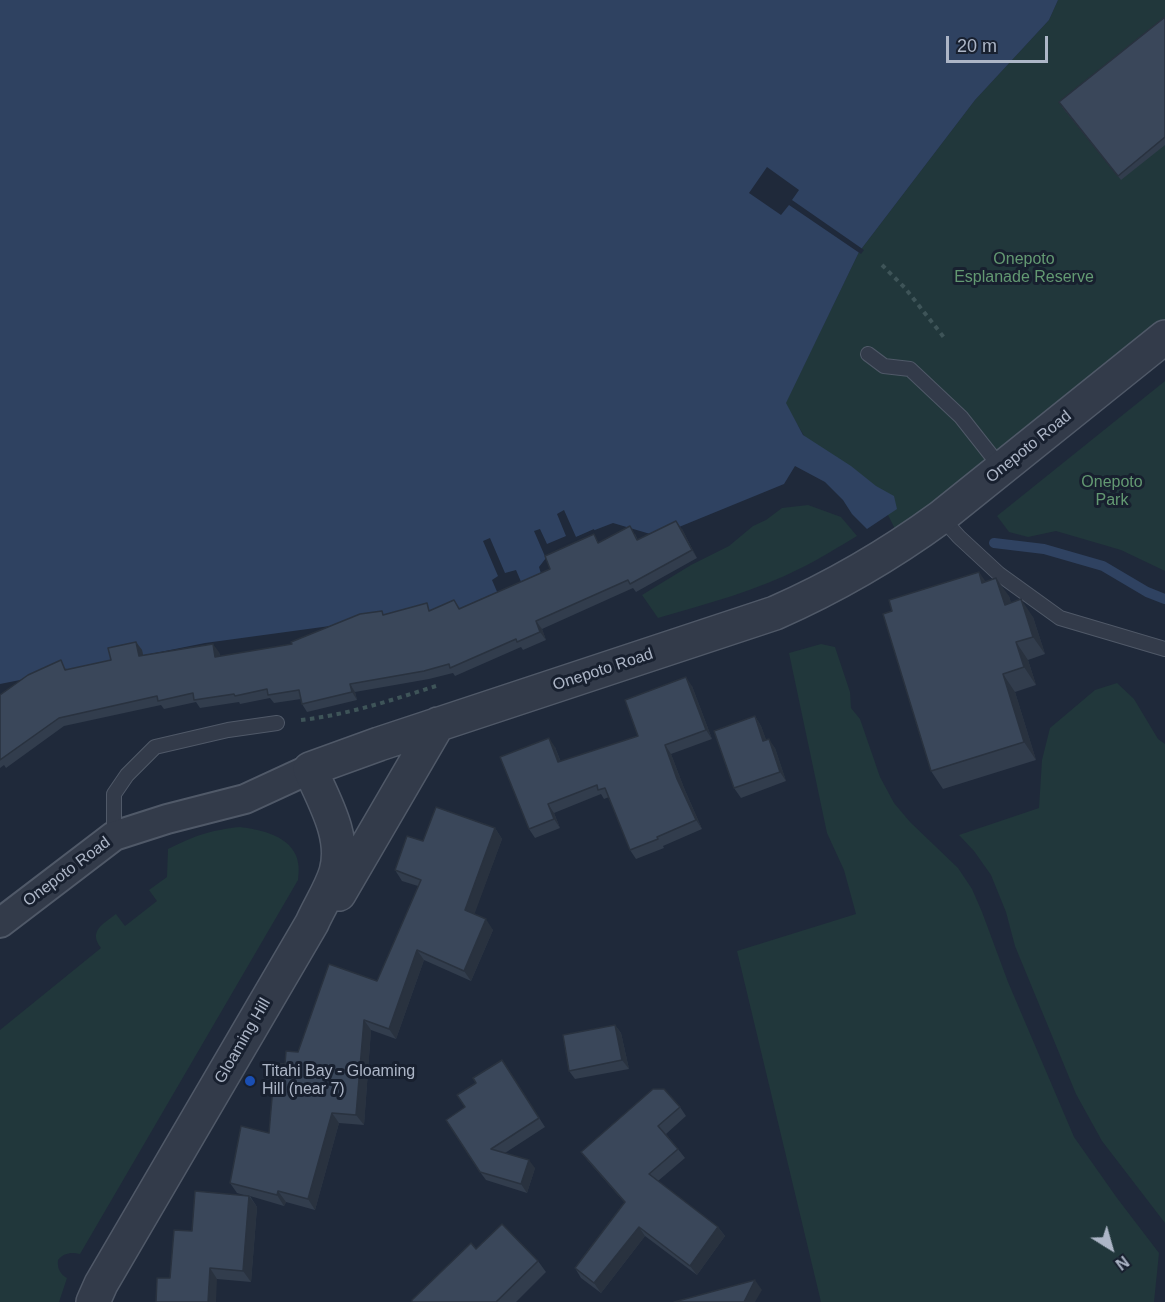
<!DOCTYPE html>
<style>
body{margin:0}
#map{position:relative;width:1165px;height:1302px;overflow:hidden;background:#1f293a;font-family:Arial,sans-serif}
canvas{display:block}
.north{position:absolute;left:1081px;top:1218px;width:60px;height:60px;-webkit-text-stroke:4px #18202f;paint-order:stroke;rotate:143deg;font-size:16px;font-weight:700;line-height:24px;text-align:center;color:#adb6c7}
.north::after{content:'';display:block;margin:auto;width:21px;height:27px;background:#adb6c7;clip-path:polygon(50% 0,100% 100%,50% 72%,0 100%)}
.scale{position:absolute;left:946px;top:36px;width:102px;height:27px;box-sizing:border-box;border:3px solid #adb6c7;border-top:0;padding-left:8px;font-size:18px;line-height:21px;white-space:nowrap;color:#adb6c7;-webkit-text-stroke:4px #18202f;paint-order:stroke}
</style>
<div id="map">
<canvas width="1165" height="1302"></canvas>
<div class="north">N</div>
<div class="scale">20 m</div>
</div>
<script>
const ctx = document.querySelector('canvas').getContext('2d');
ctx.lineJoin = 'round';
function fill(path, color) { ctx.fillStyle = color; ctx.fill(path, 'evenodd'); }
function stroke(path, color, width, dash) { ctx.strokeStyle = color; ctx.lineWidth = width; ctx.lineCap = dash ? 'butt' : 'round'; ctx.setLineDash(dash || []); ctx.stroke(path); }
function drawText(font, color, halo, rows, align = 'center') {
  ctx.font = font + ' Arial,sans-serif'; ctx.lineWidth = 6; ctx.setLineDash([]); ctx.textBaseline = 'middle'; ctx.strokeStyle = halo; ctx.fillStyle = color; for (const [text, x, y, turn = 0] of rows) {
    ctx.save(); ctx.translate(x, y); ctx.rotate((+turn || 0) * Math.PI / 180); ctx.textAlign = isNaN(turn) ? turn : align; if (halo) ctx.strokeText(text, 0, 0); ctx.fillText(text, 0, 0); ctx.restore();
  }
}
fill(new Path2D(`
 M1058 0H1165V337L903 545 888 515 809 444 785 404 859 252 975 100 1049 20Z
 M1165 381V571L1121 550 1056 531 1028 537 1009 532 997 516Z
 M808 505 841 517 857 536C838 547 820 559 801 568 756 591 706 604 658 618L642 595 691 565 729 546 753 526 766 520 782 508Z
 M821 644 835 647 850 692 851 708 860 719 880 777 894 803 910 822 958 868 972 889 982 912 1008 982 1074 1137 1117 1198 1159 1253 1154 1302H821L737 951 856 914 844 870 827 833 789 653Z
 M1117 683 1134 699 1158 739 1165 744V1223L1102 1141 1076 1094 1015 946 1006 912 991 875 974 851 959 835 1039 808 1042 760 1050 728 1095 690Z
 M240 827C271 831 305 841 298 880L80 1254C71 1252 64 1253 58 1260 57 1268 60 1274 67 1278L59 1302H0V1030L101 948C88 931 103 924 116 914L125 926 157 901 149 890 167 877 168 849C194 836 211 830 240 827Z`), '#21373b');
fill(new Path2D(`
 M0 0H1058L1049 20 975 100 859 252 786 403 803 435 851 466 876 486 894 496 897 509 867 529 852 514 843 500 825 482 795 466 784 484 657 536 613 523 556 545 539 567 547 593 442 617 352 623 205 643 0 684Z`), '#2f4261');
fill(new Path2D(`
 M767 167 799 190 792 200 864 250 861 254 789 205 781 215 749 193Z
 M564 510 576 537 594 529 595 533 558 547 547 561 534 531 540 529 547 544 566 536 557 514Z
 M490 538 505 573 516 570 525 591 501 601 492 580 498 576 483 541Z`), '#1f293a');
stroke(new Path2D(`
 M994 543 1044 549 1103 566 1147 592 1165 599`), '#2f4261', 10);
const service = new Path2D(`
 M868 354 884 366 910 369 961 417 1002 469
 M941 517 959 537 999 574 1060 618 1165 649
 M114 836V794L127 775 155 747 228 730 277 723`);
const minor = new Path2D(`
 M0 923 114 836 167 819 245 799 310 769`);
const tertiary = new Path2D(`
 M339 894 438 724
 M93 1302 101 1284 312 923C319 907 331 889 336 872 346 837 324 801 310 769L379 744 775 613C834 587 889 555 941 517L1165 337`);
stroke(service, '#505968', 16);
stroke(minor, '#505968', 32);
stroke(tertiary, '#505968', 36);
stroke(new Path2D(`
 M882 265 905 288 946 340
 M301 720C347 715 392 700 436 686`), '#3e5458', 4, [4.5, 4.5]);
stroke(service, '#333b4a', 14);
stroke(minor, '#333b4a', 28);
stroke(tertiary, '#333b4a', 33);
fill(new Path2D(`
 M1165 17V145L1121 180 1062 107Z
 M682 529 697 558 636 592 633 588 542 629 546 640 523 650 521 647 455 676 453 673 429 679 355 692 357 700 307 712 302 704 301 699 274 703 270 698 240 704 239 702 200 708 196 702 164 709 161 705 64 726 6 768 4 765 0 768V695L66 668 67 670 111 660 136 642 142 650 143 656 219 652 220 656 292 644 385 614 432 610 454 600 460 608 550 569 600 542 635 534 638 540Z
 M986 582 1009 596 1011 603 1033 617 1045 654 1028 660 1036 685 1015 692 1036 760 943 789 931 771Z
 M692 686 712 739 671 754 684 788 702 829 663 846 664 848 636 859 630 850 609 797 604 799 601 794 554 813 560 828 535 838 529 829 555 747 561 762 638 736Z
 M755 716 761 726 766 740 775 748 786 781 741 798 734 788Z
 M495 828 502 839 474 914 493 930 471 981 424 960 396 1039 371 1030 364 1125 339 1123 315 1210 286 1202 284 1206 250 1196 257 1207 251 1282 217 1279 170 1278 192 1231 247 1196 237 1193 230 1183 269 1133 285 1064 377 981 418 886 402 881 395 870 423 841Z
 M615 1025 621 1033 629 1069 575 1079 569 1071Z
 M502 1060 545 1127 505 1153 535 1168 527 1193 486 1180 480 1172 465 1107 476 1083Z
 M680 1107 686 1116 666 1134 678 1149 685 1158 658 1181 718 1227 725 1236 697 1275 645 1236 601 1293 581 1278 575 1268 625 1203 588 1161 581 1152Z
 M476 1249 538 1261 546 1272 516 1302H412Z`), '#323d4d');
fill(new Path2D(`
 M676 521 682 529 697 558 692 550Z
 M979 572 991 589 982 583Z
 M996 578 1009 596 1017 622 1005 605Z
 M1021 599 1033 617 1045 654 1033 637Z
 M536 621 542 629 546 640 540 632Z
 M136 642 142 650 145 664 139 656Z
 M1016 642 1028 660 1036 685 1024 667Z
 M213 644 219 652 221 665 215 657Z
 M1003 674 1015 692 1036 760 1024 742Z
 M686 677 692 686 712 739 706 730Z
 M350 684 355 692 357 700 352 692Z
 M755 716 761 726 770 750 763 741Z
 M549 738 555 747 564 771 558 762Z
 M769 739 775 748 786 781 780 772Z
 M665 745 671 754 684 788 702 829 696 820 677 779Z
 M548 804 554 813 560 828 554 819Z
 M495 828 502 839 472 921 465 910Z
 M486 919 493 930 471 981 464 971Z
 M417 950 424 960 396 1039 389 1029Z
 M364 1020 371 1030 364 1125 356 1115Z
 M615 1025 621 1033 629 1069 622 1060Z
 M332 1113 339 1123 315 1210 308 1199Z
 M529 1160 535 1168 527 1193 521 1184Z
 M278 1191 286 1202 284 1206 277 1195Z
 M249 1196 257 1207 251 1282 243 1271Z
 M639 1227 645 1236 601 1293 594 1283Z
 M718 1227 725 1236 697 1275 690 1266Z
 M210 1268 217 1279 216 1302H208Z
 M755 1280 762 1290 755 1302H744Z`), '#29323f');
const building = new Path2D(`
 M1165 17V137L1118 176 1059 102Z
 M676 521 692 550 630 584 628 580 536 621 540 632 517 642 516 639 450 668 449 664 424 671 350 684 352 692 302 704 299 690 268 695 267 689 235 696 234 694 194 700 193 693 158 701 157 696 59 718 0 760V695L28 675 61 660 65 670 111 660 108 648 136 642 139 656 213 644 215 657 292 644 291 642 360 614 382 611 383 615 427 603 429 611 454 600 459 609 550 569 545 556 594 534 598 543 630 526 637 540Z
 M979 572 982 583 996 578 1005 605 1021 599 1033 637 1016 642 1024 667 1003 674 1024 742 931 771 883 614 892 611 889 600Z
 M686 677 706 730 665 745 677 779 696 820 657 837 658 839 630 850 605 788 598 790 597 785 548 804 554 819 529 829 500 757 549 738 558 762 638 736 625 700Z
 M755 716 763 741 769 739 780 772 734 788 714 731Z
 M436 807 495 828 465 910 486 919 464 971 417 950 389 1029 364 1020 356 1115 332 1113 308 1199 278 1191 277 1195 230 1183 241 1126 269 1133 275 1063 285 1064 286 1051 298 1052 329 964 377 981 421 880 395 870 407 836 423 841Z
 M615 1025 622 1060 569 1071 563 1035Z
 M502 1060 539 1118 491 1149 529 1160 521 1184 480 1172 446 1120 465 1107 457 1095 476 1083 473 1078Z
 M653 1089H664L680 1107 658 1126 678 1149 649 1174 718 1227 690 1266 639 1227 594 1283 575 1268 625 1202 581 1152Z
 M195 1191 249 1196 243 1271 210 1268 208 1302H156L157 1278H170L174 1230 192 1231Z
 M502 1224 538 1261 496 1302H412V1300L471 1243 476 1249Z
 M755 1280 744 1302H674Z`);
fill(building, '#3a475a');
stroke(building, '#29323f', 1.5);
for (const [x, y, r, color] of [
 [250,1081,6,"#1a4fb4"]
]) { const dot = new Path2D(); dot.arc(x, y, r, 0, 2 * Math.PI); ctx.fillStyle = color; ctx.fill(dot); stroke(dot, '#18202f', 2); }
drawText('16px', '#639972', '#18202f', [
 ["Onepoto",1024,260],
 ["Esplanade Reserve",1024,278],
 ["Onepoto",1112,483],
 ["Park",1112,501]
]);
drawText('16px', '#adb6c7', '#18202f', [
 ["Onepoto Road",1029,447,-39],
 ["Onepoto Road",603,670,-18],
 ["Onepoto Road",67,872,-37],
 ["Gloaming Hill",243,1041,-60]
]);
drawText('16px', '#adb6c7', '#18202f', [
 ["Titahi Bay - Gloaming",262,1072],
 ["Hill (near 7)",262,1090]
], 'left');
</script>
